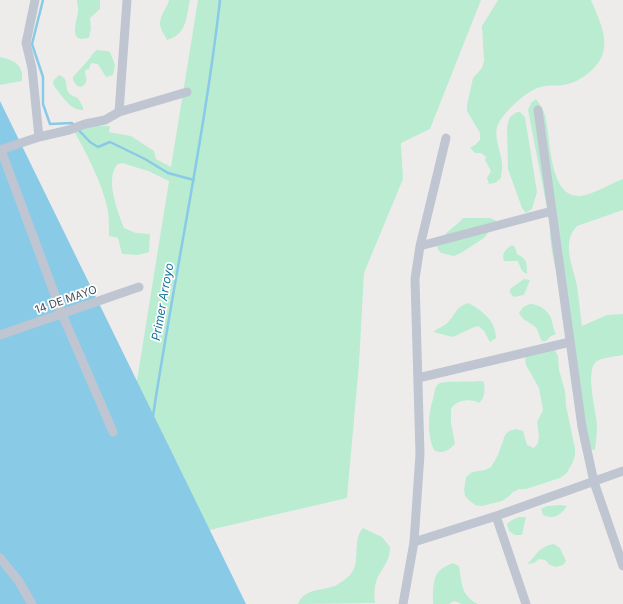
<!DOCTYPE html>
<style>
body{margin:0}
canvas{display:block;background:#eeeceb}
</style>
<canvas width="623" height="604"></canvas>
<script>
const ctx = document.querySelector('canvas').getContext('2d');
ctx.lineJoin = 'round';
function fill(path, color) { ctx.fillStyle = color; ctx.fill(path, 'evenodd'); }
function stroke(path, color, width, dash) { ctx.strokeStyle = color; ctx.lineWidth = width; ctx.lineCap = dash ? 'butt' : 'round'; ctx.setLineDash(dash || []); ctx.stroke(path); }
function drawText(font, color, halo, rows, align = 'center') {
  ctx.font = font + ' Inter,sans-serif'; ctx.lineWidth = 3.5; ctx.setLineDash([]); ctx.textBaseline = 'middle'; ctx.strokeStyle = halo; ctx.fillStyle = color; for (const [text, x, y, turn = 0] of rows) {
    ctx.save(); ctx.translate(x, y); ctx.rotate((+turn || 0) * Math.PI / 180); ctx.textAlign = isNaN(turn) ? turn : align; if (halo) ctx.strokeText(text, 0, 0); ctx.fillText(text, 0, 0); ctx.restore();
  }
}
fill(new Path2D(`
 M77 0H100V9L90 18 91 28 89 38C86 38 84 39 82 39 70 39 77 19 78 13 79 9 77 4 77 0Z
 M169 0H190C186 16 188 34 167 40 165 36 162 32 161 28 157 18 167 9 169 0Z
 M198 0H481L430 129 401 143 403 179 364 273 359 364 347 498 145 545 133 405 169 181 148 171 122 163 118 164C104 178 118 212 124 228L136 233 150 234 149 252 138 255 122 254 118 238 109 236C109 228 109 219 108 211 103 185 87 154 74 131L92 126H110L109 132 131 136 154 151 156 159 171 167Z
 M498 0H591C601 24 615 49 592 70 585 76 577 82 568 84 560 87 550 84 541 87 527 90 502 113 497 127 494 138 501 152 502 163 503 168 501 173 501 178L495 183 489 184 487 178 491 171 485 160 486 157 481 153H475L470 148 475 145 480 140V133L467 111V105L473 78 482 68 484 61 482 26Z
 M97 50 107 51 110 52 115 65 113 75 106 77 98 64 91 63 89 69 85 70C85 78 90 82 81 87L77 86 73 80V77L90 58 94 52Z
 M0 57C14 60 24 65 22 81L0 85Z
 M59 75C74 81 58 92 78 98L83 107V110C70 111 62 95 54 86L53 83 54 80Z
 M536 99C540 104 543 109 545 115 551 135 548 198 580 196 595 194 609 184 623 179V210L577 226C561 243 573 265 577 286 579 299 580 313 582 326L607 315 623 314V355C617 356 600 358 596 362 585 370 596 412 597 425 597 433 596 442 595 450L588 449C580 400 572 350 563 302 558 275 549 251 550 224L528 110 531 103Z
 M517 112H520L525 117 537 192 532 209 526 213 522 208 508 169 507 127 509 119 511 116Z
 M463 218H490L497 221 484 238 461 253 454 256 441 253 437 248C441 233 454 229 463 218Z
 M512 245 515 247 517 254C527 259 527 262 527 274 521 272 520 266 518 261H504C501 253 506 249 512 245Z
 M524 279 530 280 524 295 514 297 510 293V289Z
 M468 303C482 310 496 321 496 338L490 342 484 331 478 326 472 328 453 337 433 332C438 328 445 326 449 321 457 312 456 307 468 303Z
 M530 304C538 304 548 310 551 318 553 324 553 329 556 334L551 336 546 341H542C538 336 539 329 534 326 528 321 523 321 519 313L523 307Z
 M555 350 558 356 559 370 565 391 566 406 575 448V455L573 462 566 474 560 478 526 489H519L513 492 508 497 502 501 482 506 475 505 470 501 465 496 464 490 466 477 472 472 485 470 491 467 498 455 505 435 509 431 516 429 523 431 527 445 534 448 538 443 539 436 537 422 543 410 539 388 526 365 525 359 529 353Z
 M480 381 484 382C485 390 485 398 479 403 471 398 455 400 451 409V423L455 444C449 450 442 455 434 450 427 436 428 413 433 399 435 393 434 386 440 383 445 381 472 382 480 381Z
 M561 505 567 506C561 515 554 520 543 515L541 509 547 506Z
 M519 517H526L522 535H515L509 531 507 524 512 520Z
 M363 528 382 537 390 547C390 560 385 564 379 575 374 583 374 594 375 603L298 604C305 588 320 591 335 586 340 583 346 579 350 575 362 562 351 541 363 528Z
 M554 544 560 548 566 561 563 565 556 567 550 565 545 560 539 559 534 563 527 564C538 555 537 547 554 544Z
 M453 563 459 566C462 583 461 596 478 604H462L454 601 449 604H433C434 599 432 596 433 592 434 575 437 569 453 563Z`), '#baecd2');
fill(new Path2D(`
 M0 101 246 604H0Z`), '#89cae7');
stroke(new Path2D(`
 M43 0 32 44 43 77V104L50 124 72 123 90 142 98 147 110 142 145 159 168 173 194 180
 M153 416C174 277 204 140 220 0`), '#89cae7', 2.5);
stroke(new Path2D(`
 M35 0 26 43 32 68 39 137
 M538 110 582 427 594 482 623 566
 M119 112 127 0
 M0 150 39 137 69 130 85 124 105 120 119 112 187 92
 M1 150 62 314 113 432
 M420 246 552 211
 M0 335 139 287
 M418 378 570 342
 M496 516 526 604
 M414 542 496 516 623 471
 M0 558 18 580 32 604
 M403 604 414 542 420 454 415 279 420 246 446 138`), '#bfc6d1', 9);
drawText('11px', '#454d58', '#fff', [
 ["14 DE MAYO",66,300,-19]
]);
drawText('italic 12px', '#12739e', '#fff', [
 ["Primer Arroyo",163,302,-80]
]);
</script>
